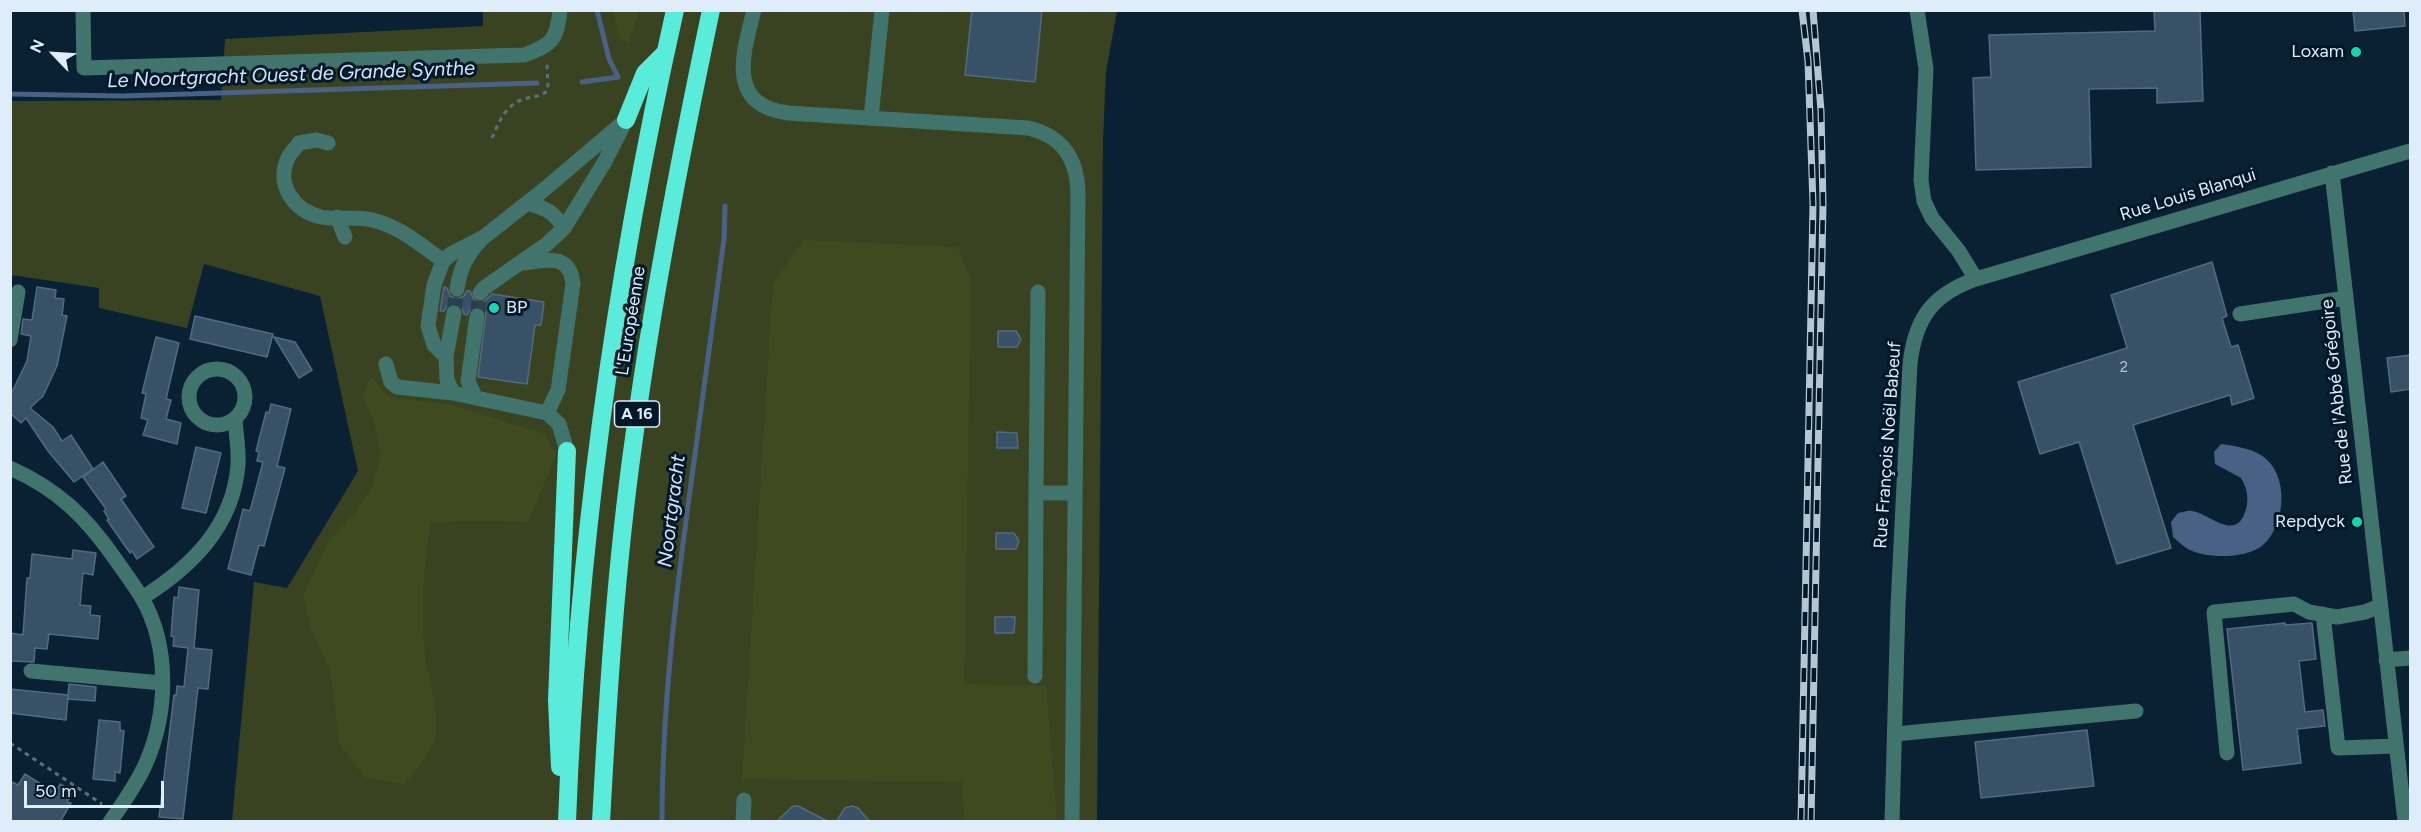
<!DOCTYPE html>
<meta charset="utf-8">
<style>
body{margin:0}
#map{position:relative;width:2421px;height:832px;overflow:hidden;background:#092133;font-family:Figtree,sans-serif}
canvas{display:block}
.frame{position:absolute;inset:0;border:12px solid #deedf9;pointer-events:none}
.north{position:absolute;left:24px;top:24px;width:60px;height:60px;-webkit-text-stroke:4px #011829;paint-order:stroke;rotate:295deg;font-size:16px;font-weight:700;line-height:24px;text-align:center;color:#deedf9}
.north::after{content:'';display:block;margin:auto;width:21px;height:27px;background:#deedf9;clip-path:polygon(50% 0,100% 100%,50% 72%,0 100%)}
.scale{position:absolute;left:24px;top:781px;width:140px;height:27px;box-sizing:border-box;border:3px solid #deedf9;border-top:0;padding-left:8px;font-size:18px;line-height:21px;white-space:nowrap;color:#deedf9;-webkit-text-stroke:4px #011829;paint-order:stroke}
</style>
<div id="map">
<canvas width="2421" height="832"></canvas>
<div class="frame"></div>
<div class="north">N</div>
<div class="scale">50 m</div>
</div>
<script>
const ctx = document.querySelector('canvas').getContext('2d');
ctx.lineJoin = 'round';
function fill(path, color) { ctx.fillStyle = color; ctx.fill(path, 'evenodd'); }
function stroke(path, color, width, dash) { ctx.strokeStyle = color; ctx.lineWidth = width; ctx.lineCap = dash ? 'butt' : 'round'; ctx.setLineDash(dash || []); ctx.stroke(path); }
function drawText(font, color, halo, rows, align = 'center') {
  ctx.font = font + ' Figtree,sans-serif'; ctx.lineWidth = 6; ctx.setLineDash([]); ctx.textBaseline = 'middle'; ctx.strokeStyle = halo; ctx.fillStyle = color; for (const [text, x, y, turn = 0] of rows) {
    ctx.save(); ctx.translate(x, y); ctx.rotate((+turn || 0) * Math.PI / 180); ctx.textAlign = isNaN(turn) ? turn : align; if (halo) ctx.strokeText(text, 0, 0); ctx.fillText(text, 0, 0); ctx.restore();
  }
}
fill(new Path2D(`
 M483 10 1117 11 1106 72 1103 141 1097 821H232L254 582 287 588 358 471 320 296 204 264 187 328 99 308V288L11 275V101L221 100 225 39 483 26Z`), '#3a4321');
fill(new Path2D(`
 M613 11H639L629 43 620 39Z
 M803 240 958 247 971 281 964 684 1046 686 1057 821H964L963 782 742 779 773 284Z
 M371 377 389 397 451 405 545 434 556 456 528 522 463 521 431 523C423 566 420 612 425 656 428 682 441 710 435 738 432 750 413 773 405 784L364 777 339 742 331 674 311 627 303 597 328 542 356 511 372 486 381 455 374 422 363 397Z`), '#404a1f');
fill(new Path2D(`
 M2221 444C2235 446 2249 448 2261 455 2290 473 2286 525 2263 545 2247 559 2205 559 2188 549 2183 546 2178 541 2173 537L2171 522 2178 513C2182 513 2188 510 2192 511 2209 513 2237 544 2246 509 2249 498 2247 488 2241 478L2215 464 2214 452Z`), '#486185');
stroke(new Path2D(`
 M582 82 618 77 609 59 597 10
 M10 94 123 96 537 83
 M662 822C662 711 675 601 690 491 701 407 712 323 724 239L725 206`), '#486185', 5);
const building = new Path2D(`
 M972 10H1042L1035 82 965 75Z
 M2154 10H2200L2203 101 2157 103V88L2089 89 2091 167 1976 170 1973 78 1991 77 1989 35 2155 31Z
 M2353 10H2404L2405 26 2355 31Z
 M2212 262 2227 316 2222 318 2231 347 2238 345 2254 398 2232 405 2230 395 2133 425 2171 548 2117 564 2079 442 2040 454 2018 382 2127 348 2111 295Z
 M37 287 56 290 55 298 64 299 62 315 67 316 57 366 43 396 30 408 53 427 62 441 71 435 93 469 74 482 48 451 26 418 21 423 10 413V396L27 361 31 336 21 334 23 319 32 320Z
 M444 287 447 288 450 296 456 299 464 296 467 291H470L474 300 479 303 484 302 492 294 544 302 541 325H535L527 384 478 377 486 313 478 306 470 310 467 315 464 314 461 306 455 303 447 306 444 311H440Z
 M195 316 273 334 267 357 190 339Z
 M998 331H1016L1021 339 1017 347H998Z
 M156 337 179 343 166 399 171 400 166 419 181 423 177 444 143 435 148 420 141 418 146 394 142 393Z
 M274 337 295 342 312 370 299 378Z
 M2410 355V389L2391 392 2387 358Z
 M271 404 291 409 277 466 285 468 264 546 259 545 251 575 228 569 243 509 250 511 263 462 257 461 259 452 256 451 266 412 269 413Z
 M997 432 1017 433 1018 448H997Z
 M196 447 221 453 206 513 182 508Z
 M103 462 126 496 121 499 154 547 137 559 132 551 130 553 107 520 109 519 104 511 106 509 83 477Z
 M996 533H1014L1019 541 1016 549H996Z
 M73 550 96 553 93 575 83 573 80 605 91 606 90 615 100 616 98 639 49 634 47 649 35 648 34 662 10 661V633L23 635 27 578H30L32 554 72 559Z
 M179 587 199 590 194 648 212 650 208 689 198 688 183 819 159 817 174 695 176 696 177 686 184 687 188 648 173 646 174 637 171 636 174 597 178 598Z
 M995 617H1015L1014 633H995Z
 M2285 623V625L2312 623 2316 659 2299 661 2305 712 2323 710 2325 726 2297 729 2301 763 2243 770 2227 629Z
 M69 684 96 687 95 701 68 699V696L66 720 10 713V689L68 695Z
 M99 720 120 722V730L124 731 120 773 115 772V781L93 779Z
 M2087 730 2094 786 1981 798 1975 742Z
 M25 774 55 793 60 784 73 792 67 802 71 803 60 822H10V781L18 785Z
 M793 806H798L829 822H776Z
 M852 806 858 808 870 822H836L845 808Z`);
fill(building, '#385166');
stroke(building, '#516b81', 1.5);
stroke(new Path2D(`
 M454 313 457 289
 M477 316 480 293`), '#294051', 15, [15, 8]);
stroke(new Path2D(`
 M492 138C498 124 505 106 521 100 531 96 540 98 548 90L547 63
 M10 743 102 804`), '#5c7180', 3, [4.5, 4.5]);
stroke(new Path2D(`
 M83 10 84 68 524 55C552 45 557 40 560 10
 M754 10C743 54 726 105 788 113L1028 128C1062 136 1077 158 1078 192L1072 822
 M1917 10 1926 69 1921 180 1924 201 1932 218 1958 250 1976 279
 M871 118 882 10
 M328 143 316 140 299 143C296 148 290 153 288 158 275 184 294 211 321 217 337 220 355 216 372 220 399 226 421 245 443 261
 M2332 173 2405 822
 M528 203C547 209 553 211 564 228
 M337 217 345 237
 M523 263C547 260 570 253 573 284L558 390 547 413
 M457 289C460 269 466 256 480 241
 M1038 292 1036 493H1075
 M480 293 484 288 547 244 564 228 604 163 623 126
 M2240 314 2346 298
 M10 340 18 292
 M446 357 454 313
 M386 364 391 382 397 387 453 393
 M189 397a28 28 0 1 1 56 0a28 28 0 1 1-56 0Z
 M475 397 468 381 477 316
 M567 451 559 424 547 413 453 393 447 380 446 357 434 345 428 326 434 285 443 261 451 254 484 237 546 188 626 120
 M10 468C59 490 86 517 116 560 125 573 134 585 142 598 170 647 168 712 146 763 137 784 123 803 110 822
 M142 598C191 567 233 527 238 465 239 450 236 434 235 419
 M2323 614 2338 748 2396 746
 M2386 660 2410 658
 M31 671 162 683
 M1035 676 1036 493
 M1895 734 2136 711
 M2227 753 2214 612 2294 604 2309 612 2337 617 2365 612 2380 606
 M743 822 744 800
 M1892 822 1898 606 1910 364C1915 318 1933 294 1976 279L2410 151`), '#40746c', 15);
stroke(new Path2D(`
 M626 120 645 73 665 53
 M560 767 557 700 567 451
 M567 822C577 548 615 277 675 10
 M601 822C608 693 616 565 634 438 653 295 681 152 711 10`), '#59ecdb', 18);
const rail = new Path2D(`
 M1801 822 1813 204 1808 61 1802 10
 M1811 822 1823 204 1821 111 1813 10`);
stroke(rail, '#b5c6d3', 7);
stroke(rail, '#011829', 4.5, [14]);
for (const [x, y, r, color] of [
 [2356,52,6,"#16d5b3"],
 [494,308,6,"#16d5b3"],
 [2357,522,6,"#16d5b3"]
]) { const dot = new Path2D(); dot.arc(x, y, r, 0, 2 * Math.PI); ctx.fillStyle = color; ctx.fill(dot); stroke(dot, '#011829', 2); }
drawText('15px', '#b4c6d4', null, [
 ["2",2124,368]
]);
for (const [x, y, w] of [
 [637,414,45]
]) { const box = new Path2D(); box.roundRect(x - w / 2, y - 13, w, 26, 4.5); ctx.fillStyle = '#011829'; ctx.fill(box); stroke(box, '#deedf9', 1.5); }
drawText('bold 16px', '#deedf9', null, [
 ["A 16",637,414]
]);
drawText('18px', '#deedf9', '#011829', [
 ["Loxam",2344,52],
 ["BP",506,308,"left"],
 ["Repdyck",2345,522]
], 'right');
drawText('18px', '#deedf9', '#011829', [
 ["Rue Louis Blanqui",2188,195,-17],
 ["L'Européenne",631,321,-81],
 ["Rue de l'Abbé Grégoire",2337,392,-96],
 ["Rue François Noël Babeuf",1888,445,-86]
]);
drawText('italic 20px', '#d3e4fc', '#011829', [
 ["Le Noortgracht Ouest de Grande Synthe",291,75,-2],
 ["Noortgracht",672,511,-83]
]);
</script>
